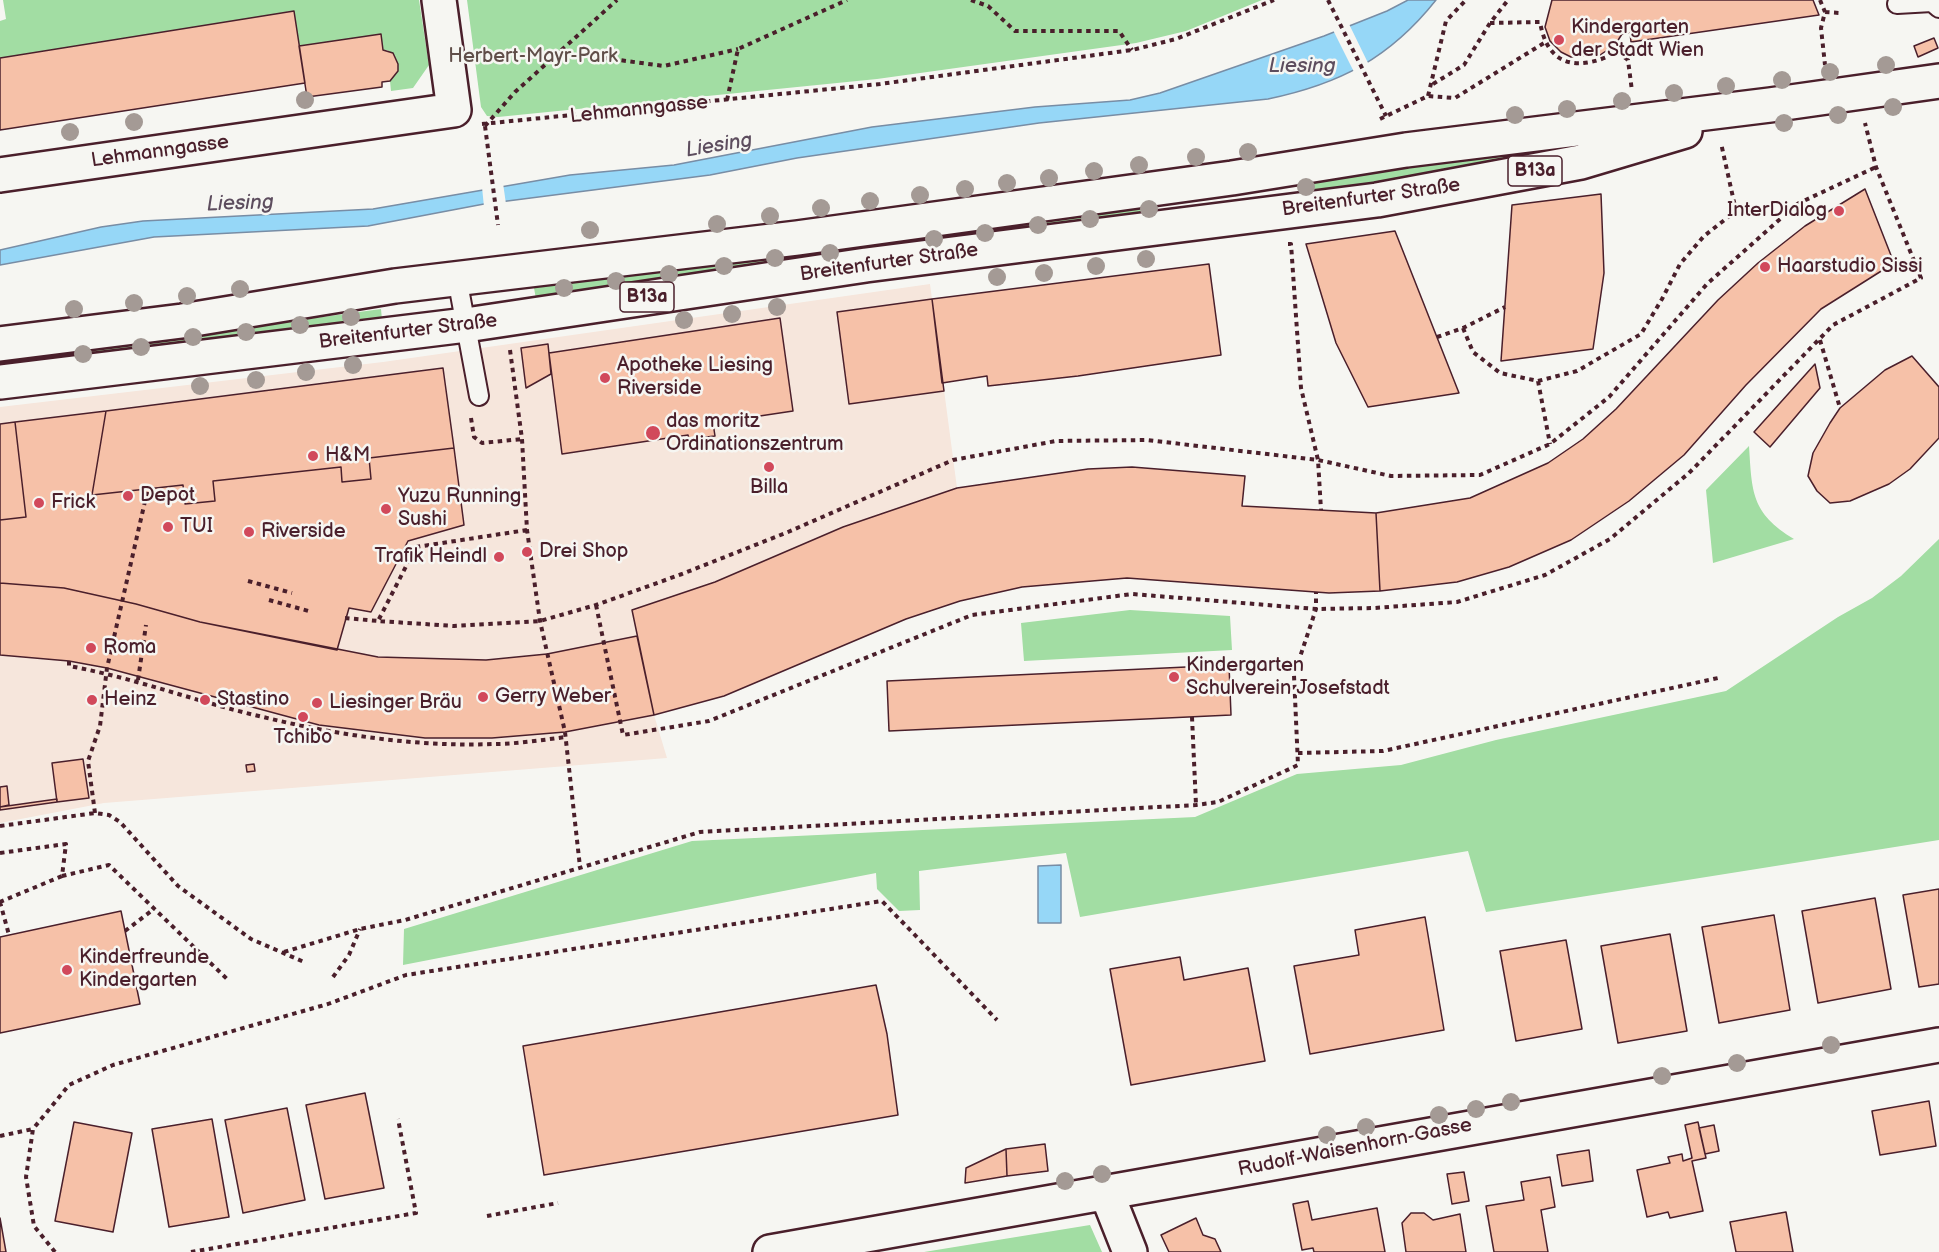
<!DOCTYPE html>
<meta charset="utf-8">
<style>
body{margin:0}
canvas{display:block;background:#f6f6f2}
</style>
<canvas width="1939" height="1252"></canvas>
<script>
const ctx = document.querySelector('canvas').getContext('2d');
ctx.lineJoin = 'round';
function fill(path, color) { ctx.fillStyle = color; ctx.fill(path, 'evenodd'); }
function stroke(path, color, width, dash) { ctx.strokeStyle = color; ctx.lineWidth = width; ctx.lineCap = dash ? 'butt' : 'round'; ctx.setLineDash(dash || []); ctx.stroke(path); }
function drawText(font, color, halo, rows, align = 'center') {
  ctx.font = font + ' "Balsamiq Sans",sans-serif'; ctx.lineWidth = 5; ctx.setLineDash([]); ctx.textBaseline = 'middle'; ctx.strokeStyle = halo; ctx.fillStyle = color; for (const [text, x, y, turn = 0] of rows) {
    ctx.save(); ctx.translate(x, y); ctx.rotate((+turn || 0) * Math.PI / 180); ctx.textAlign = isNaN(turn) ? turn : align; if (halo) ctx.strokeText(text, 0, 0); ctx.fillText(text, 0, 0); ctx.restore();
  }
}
fill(new Path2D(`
 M930 284 957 488 715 582 632 610 654 715 667 758 104 803 0 823V407L383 362Z`), '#f6e6dc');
fill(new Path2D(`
 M3 0H419L429 65 413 88 391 91 390 81 398 71C398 61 396 55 387 50L299 46 293 11 0 58V21L6 19Z
 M467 0H1262L1186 31 1136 43 877 79 498 117 487 116 481 107Z
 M1587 142 1590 153 1301 196 1300 182Z
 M1154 203V217L536 299 534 288Z
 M381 309 382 320 0 372V361Z
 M1749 446C1752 492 1751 513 1794 539L1713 563 1706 490Z
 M1939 539V840L1486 912 1468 851 1080 917 1066 853 919 871 920 910 899 911 877 889 876 873 403 965 404 929 692 841 1195 817 1297 774 1401 765 1496 740 1726 691 1838 617 1872 598 1901 576Z
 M1130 610 1230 616 1232 650 1024 661 1021 623Z
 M1090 1225 1102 1252H924Z`), '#a2dda3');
const water = new Path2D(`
 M1408 0H1436C1390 58 1340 84 1268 99L1039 123 797 158 710 175 484 204 368 226 154 237 0 265V250L101 227 143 221 373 209 570 175 674 165 872 127 1035 107 1130 100 1160 93 1324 36 1387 11Z
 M1061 865V923H1038V866Z`);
fill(water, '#96d7f7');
stroke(water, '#788da5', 1.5);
fill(new Path2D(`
 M1349 24 1369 65 1355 74 1333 30Z
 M503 183 506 204 484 207 482 187Z`), '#f6f6f2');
const building = new Path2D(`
 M1552 0H1813L1819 15 1631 42 1630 33 1622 34 1615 45 1600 55 1571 57 1561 52 1550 41 1545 27Z
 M294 11 305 83 0 130V58Z
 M381 34 383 50 393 53 398 64V71L390 81 382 82V87L307 97 299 46Z
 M1934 38 1938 48 1918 57 1914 46Z
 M1865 189 1894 263 1821 309 1746 385 1684 455 1629 501 1571 540 1509 567 1457 582 1380 591 1376 513 1470 498 1548 463 1583 439 1616 409 1718 300 1758 263 1805 226Z
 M1601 194 1604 273 1593 349 1501 361 1512 205Z
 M1395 231 1459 393 1368 407 1336 343 1306 244Z
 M1209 264 1221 355 1078 376 988 386 987 376 942 383 932 299Z
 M932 299 944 391 849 404 837 312Z
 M780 318 793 411 713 423 715 436 689 439 688 435 562 454 549 353Z
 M548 344 551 374 526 388 521 348Z
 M1912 356 1939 387V438L1910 469 1889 484 1850 501 1830 503 1817 491 1808 476 1813 453 1830 423 1840 408 1885 370Z
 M1815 364 1820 388 1770 447 1754 432Z
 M443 368 454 448 369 458 371 479 342 482 341 467 213 481 215 501 185 504 183 485 92 495 106 411Z
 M106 411 92 495 183 485 185 504 215 501 213 481 341 467 342 482 371 479 369 458 454 448 464 525 408 541 371 612 349 608 337 650 200 622 136 604 64 588 0 583V520L26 517 15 422Z
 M15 422 26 517 0 520V424Z
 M1132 467 1245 476 1242 506 1376 513 1380 591 1329 593 1127 578 1022 587 960 601 906 619 724 696 654 715 632 610 715 582 843 527 957 488 1088 469Z
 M0 583 64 588 136 604 200 622 378 657 486 660 547 654 637 636 654 715 565 732 492 738H425L319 725 107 668 69 661 0 655Z
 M1229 665 1231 715 889 731 887 681Z
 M83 759 89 798 57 802 52 763Z
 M254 764 255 771 247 772 246 765Z
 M7 786 9 805 0 807V787Z
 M57 799V802L0 810V807Z
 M1939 889V984L1919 987 1903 895Z
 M1875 898 1891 989 1818 1003 1802 911Z
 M121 911 140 1004 0 1033V937Z
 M1774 915 1790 1010 1719 1023 1702 927Z
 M1425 917 1444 1030 1310 1054 1294 966 1359 955 1355 930Z
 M1670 934 1687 1031 1618 1043 1601 946Z
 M1566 940 1582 1029 1516 1041 1500 951Z
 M1180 957 1184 980 1248 968 1265 1061 1131 1085 1110 969Z
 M876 985 887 1034 898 1115 544 1175 523 1046Z
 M365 1093 384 1188 325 1199 306 1105Z
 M1929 1101 1936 1146 1880 1155 1872 1111Z
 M287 1108 305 1200 243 1213 225 1120Z
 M212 1119 229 1217 169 1227 152 1129Z
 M74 1122 132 1133 113 1232 55 1221Z
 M1698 1122 1706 1158 1692 1161 1703 1211 1670 1218 1668 1212 1647 1217 1637 1170 1670 1163 1668 1157 1682 1154 1683 1161 1692 1158 1685 1125Z
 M1714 1125 1719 1151 1705 1154 1699 1128Z
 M1045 1144 1048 1171 1007 1176 1006 1149Z
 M1006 1149 1007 1176 965 1183 966 1168Z
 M1589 1150 1593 1181 1562 1186 1557 1155Z
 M1464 1172 1469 1201 1452 1204 1447 1174Z
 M1550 1177 1555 1207 1541 1210 1548 1252H1494L1486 1206 1524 1200 1521 1182Z
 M1308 1201 1312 1220 1377 1208 1385 1252H1314L1313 1248 1302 1250 1293 1204Z
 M1786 1212 1793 1252H1736L1730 1222Z
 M1411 1213H1424L1433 1220 1460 1214 1466 1252H1406L1402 1223Z
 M0 1218 6 1252H0Z
 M1196 1218 1203 1235 1215 1239 1221 1252H1169L1161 1235Z`);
fill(building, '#f6c1a8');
stroke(building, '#4a1f2b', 1.5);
const lane = new Path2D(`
 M1897 4 1932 2 1939 8
 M457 278 479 396`);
const street = new Path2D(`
 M0 175 454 110 439 0
 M1107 1194 1130 1252
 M770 1252C1160 1186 1549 1111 1939 1045`);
const primary = new Path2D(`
 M0 344 182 321 395 286 797 238 1232 178 1406 150 1770 105 1939 81
 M0 382 466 325 866 265 1377 200 1581 162 1685 131`);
stroke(lane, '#4a1f2b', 22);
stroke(street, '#4a1f2b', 38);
stroke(primary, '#4a1f2b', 38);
stroke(new Path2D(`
 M971 0 988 6 1015 31H1119L1132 50
 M1328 0 1386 116
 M1820 0 1825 12 1821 28 1825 65
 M1825 12 1840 13
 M1490 23 1540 22C1548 69 1580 71 1618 52L1628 60 1632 91
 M559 52 664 66 738 49
 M1433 84 1464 65 1490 23 1508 0
 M1428 96 1446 21 1466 0
 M727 100 738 49 847 0
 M1380 119 1428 96 1455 98 1544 43
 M482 124 880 84 1132 50 1176 39 1274 0
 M485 126 515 92 617 0
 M485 126 498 225
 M1288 244H1291L1301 388 1318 460 1321 510
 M1463 328 1473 352 1500 373 1538 381 1577 371 1641 334 1662 299 1680 264 1704 236 1736 211 1721 143
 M1437 337 1463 328 1505 307
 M1820 340 1840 408
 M510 350 522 439 527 530 540 621 565 732 580 867
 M1538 381 1550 444
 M471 418 474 437 482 443 522 439
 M527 530 416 547 378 621 454 626 540 621 596 605 682 574 788 532 953 460 1056 441 1147 440 1318 460 1391 476 1480 475 1550 444 1609 397 1707 284 1797 204 1876 167
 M248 581 292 593
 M269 600 312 612
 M596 605 623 735 709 721 972 615 1132 594 1316 609 1374 608 1457 602 1545 575 1610 539 1689 473 1833 325 1921 278 1876 167 1865 123
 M345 618 378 621
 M69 661V666C135 678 197 702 263 717 337 735 417 747 493 744 517 744 542 740 566 737
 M138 680 146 625
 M1192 717 1196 805
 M1298 753 1383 751 1718 678
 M95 813 88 761 100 726 107 668 148 488
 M0 826 95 813 109 815 120 822 178 886 251 939 304 962
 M0 853 66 844 62 876 0 902
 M62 876 109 865 227 979
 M0 902 9 935
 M125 931 154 909
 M284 952 360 929 405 920 700 832 1196 805 1218 802 1298 765 1294 675 1316 609V592
 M333 977 349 955 360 929
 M0 1136 33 1129
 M487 1216 558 1203
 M55 1252 34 1226 26 1177 33 1129 69 1085 113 1065 328 1004 406 975 882 901 997 1020
 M191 1252 416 1213 398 1119`), '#4a1f2b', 4, [4.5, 4.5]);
stroke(lane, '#f6f6f2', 18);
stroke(street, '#f6f6f2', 33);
stroke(primary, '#f6f6f2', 33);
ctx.fillStyle = '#a49a95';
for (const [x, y] of [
 [1886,65],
 [1830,72],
 [1782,80],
 [1726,86],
 [1674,93],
 [305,100],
 [1622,101],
 [1893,107],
 [1567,109],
 [1515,115],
 [1838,115],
 [134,122],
 [1784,123],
 [70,132],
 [1248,152],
 [1196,157],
 [1139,165],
 [1094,171],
 [1049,178],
 [1007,183],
 [1306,187],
 [965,189],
 [920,195],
 [870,201],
 [821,208],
 [1149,209],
 [770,216],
 [1090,219],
 [717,224],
 [1038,225],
 [590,230],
 [985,233],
 [934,239],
 [830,253],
 [775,258],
 [1146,259],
 [724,266],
 [1096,266],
 [1044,273],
 [669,274],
 [997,277],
 [616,281],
 [564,288],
 [240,289],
 [187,296],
 [134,303],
 [777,307],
 [74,309],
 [732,314],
 [351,317],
 [684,320],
 [300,325],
 [246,332],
 [193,337],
 [141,347],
 [83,354],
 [353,365],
 [306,372],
 [256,380],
 [200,386],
 [1831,1045],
 [1737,1063],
 [1662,1076],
 [1511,1102],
 [1476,1109],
 [1439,1115],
 [1366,1127],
 [1327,1135],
 [1102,1174],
 [1065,1181]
]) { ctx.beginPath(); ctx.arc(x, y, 9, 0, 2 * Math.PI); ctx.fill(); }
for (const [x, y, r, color] of [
 [1559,40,6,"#d1495b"],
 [1839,211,6,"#d1495b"],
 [1765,267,6,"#d1495b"],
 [605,378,6,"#d1495b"],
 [653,433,8,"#d1495b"],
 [313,456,6,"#d1495b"],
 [769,467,6,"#d1495b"],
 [128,496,6,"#d1495b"],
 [39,503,6,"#d1495b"],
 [386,509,6,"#d1495b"],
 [168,527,6,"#d1495b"],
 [249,532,6,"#d1495b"],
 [527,552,6,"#d1495b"],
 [499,557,6,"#d1495b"],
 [91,648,6,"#d1495b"],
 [1174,677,6,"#d1495b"],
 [483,697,6,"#d1495b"],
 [92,700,6,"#d1495b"],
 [205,700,6,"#d1495b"],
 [317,703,6,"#d1495b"],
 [303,717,6,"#d1495b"],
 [67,970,6,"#d1495b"]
]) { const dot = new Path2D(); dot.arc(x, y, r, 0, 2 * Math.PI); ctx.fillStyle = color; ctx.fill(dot); stroke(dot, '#f6f6f2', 2); }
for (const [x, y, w] of [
 [1535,171,54],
 [647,297,54]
]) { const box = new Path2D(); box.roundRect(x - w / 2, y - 15, w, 30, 4.5); ctx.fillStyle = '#f6f6f2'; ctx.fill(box); stroke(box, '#4a1f2b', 1.5); }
drawText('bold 18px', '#4a1f2b', null, [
 ["B13a",1535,171],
 ["B13a",647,297]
]);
drawText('20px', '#4a1f2b', '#f6f6f2', [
 ["Kindergarten",1571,28],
 ["der Stadt Wien",1571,51],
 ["InterDialog",1827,211,"right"],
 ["Haarstudio Sissi",1777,267],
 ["Apotheke Liesing",617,366],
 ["Riverside",617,389],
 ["das moritz",666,422],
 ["Ordinationszentrum",666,445],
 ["H&M",325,456],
 ["Billa",769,488,"center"],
 ["Depot",140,496],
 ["Yuzu Running",398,497],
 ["Sushi",398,520],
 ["Frick",51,503],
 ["TUI",180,527],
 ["Riverside",261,532],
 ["Drei Shop",539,552],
 ["Trafik Heindl",487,557,"right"],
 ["Roma",103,648],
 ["Kindergarten",1186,666],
 ["Schulverein Josefstadt",1186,689],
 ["Gerry Weber",495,697],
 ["Heinz",104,700],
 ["Stastino",217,700],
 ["Liesinger Bräu",329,703],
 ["Tchibo",303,738,"center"],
 ["Kinderfreunde",79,958],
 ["Kindergarten",79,981]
], 'left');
drawText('20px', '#604e49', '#f6f6f2', [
 ["Herbert-Mayr-Park",533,57]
]);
drawText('20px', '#4a1f2b', '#f6f6f2', [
 ["Lehmanngasse",639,110,-6],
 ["Lehmanngasse",160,152,-8],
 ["Breitenfurter Straße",1371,198,-8],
 ["Breitenfurter Straße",889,263,-8],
 ["Breitenfurter Straße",408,332,-7],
 ["Rudolf-Waisenhorn-Gasse",1355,1148,-11]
]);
drawText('italic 21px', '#5d4d5e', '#f6f6f2', [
 ["Liesing",1302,67],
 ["Liesing",719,146,-9],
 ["Liesing",240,204,-2]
]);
</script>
